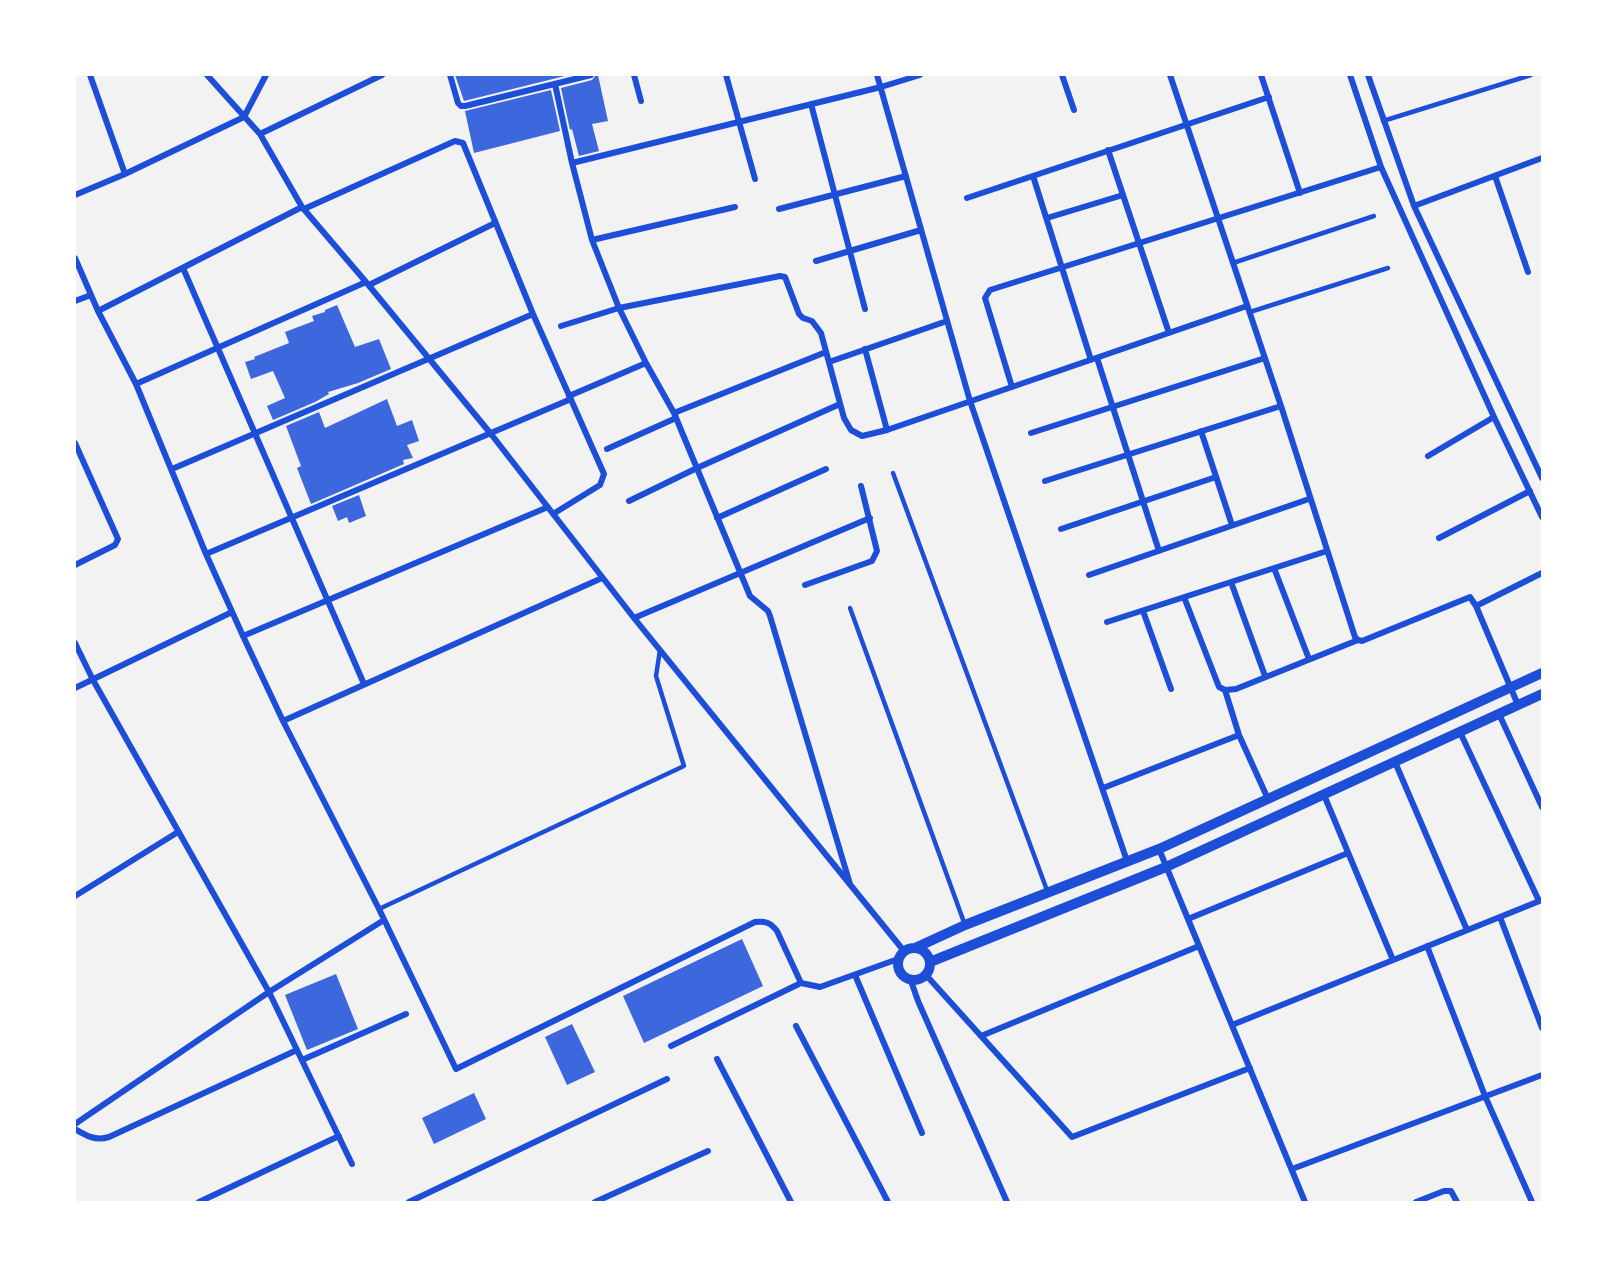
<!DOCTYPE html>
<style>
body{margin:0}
#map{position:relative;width:1617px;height:1277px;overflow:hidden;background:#f2f2f2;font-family:"Alegreya Sans",sans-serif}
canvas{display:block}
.frame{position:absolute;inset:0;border:76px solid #fff;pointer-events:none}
</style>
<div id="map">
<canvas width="1617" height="1277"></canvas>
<div class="frame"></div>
</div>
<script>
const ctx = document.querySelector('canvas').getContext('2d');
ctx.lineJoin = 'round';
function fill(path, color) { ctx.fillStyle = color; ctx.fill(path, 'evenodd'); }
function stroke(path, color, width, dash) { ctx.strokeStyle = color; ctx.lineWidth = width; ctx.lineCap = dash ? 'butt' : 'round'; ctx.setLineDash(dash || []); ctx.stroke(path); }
fill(new Path2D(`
 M455 75H569L464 101Z
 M596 75H598L608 121 592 124 599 151 579 156 572 129 570 130 561 88 592 80Z
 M551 90 560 131 474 153 465 111Z
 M337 305 355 347 379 339 391 369 358 383 328 392 329 394 315 402 273 420 267 406 285 398 273 371 251 379 245 362 255 359 254 357 289 343 285 332 314 321 312 316 325 312V310Z
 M387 399 397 426 412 420 419 441 407 445 413 458 403 460 404 464 311 504 297 468 301 466 286 426 319 412 325 428Z
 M359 495 366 516 349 523 347 517 338 521 332 506Z
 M742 939 763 986 644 1043 623 996Z
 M336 974 358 1029 307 1050 285 995Z
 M572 1024 595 1072 567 1085 545 1037Z
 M474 1093 486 1119 434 1144 422 1118Z`), '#3d67dc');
stroke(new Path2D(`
 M1383 121 1531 75
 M1233 263 1374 216
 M1250 312 1388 268
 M893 473 1048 893
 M850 608 965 925
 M379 909 684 766 656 676 660 650`), '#1d4ed8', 4.5);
stroke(new Path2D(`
 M90 75 125 174
 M207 75 260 134 302 207 366 282 491 434 634 618 904 951
 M450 75 458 103 461 106H465L591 75
 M634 75 641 101
 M726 75 755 179
 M877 75 970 401 1127 861
 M1062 75 1074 110
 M1170 75 1281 406 1355 637 1358 640 1362 641 1470 597 1476 606 1518 705
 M1261 75 1300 193
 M1350 75 1381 167 1494 417 1542 517
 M1368 75 1414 206 1542 478
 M555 84 572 163
 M811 104 865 309
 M260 134 382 75
 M1108 150 1169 333
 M1033 176 1091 360
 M1495 176 1528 272
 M75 195 125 174 244 117 266 75
 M967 198 1269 97
 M1414 206 1542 158
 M304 209 455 141 463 143 533 314 604 474 600 485 553 514
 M779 209 906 176
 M1047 218 1123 195
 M592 240 735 207
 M75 258 98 311 136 384 206 554 243 636 283 721 379 909 456 1069 755 922C765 921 770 922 777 931L801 983 820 987 898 959
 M816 261 921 230
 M183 268 364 684
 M369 285 495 223
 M75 301 91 295
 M98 311 302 207
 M561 326 619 308 780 276 785 277 799 314 803 318 812 321 821 333 844 418 851 430 862 436 887 430 1247 306
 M865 349 887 430
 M1097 358 1159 551
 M829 362 947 321
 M136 384 366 282
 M1012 387 985 298 990 290 1381 167
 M569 396 646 363
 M674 413 826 352
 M1201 431 1232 525
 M1031 433 1265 358
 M75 443 118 539 115 545 75 565
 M607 449 676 418
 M1428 456 1494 417
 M172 469 533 314
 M1045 481 1281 406
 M629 501 697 468 840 404
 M717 518 826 469
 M1061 529 1216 477
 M1439 538 1530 491
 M206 554 571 399
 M1274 568 1309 659
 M1089 575 1309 499
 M1231 582 1265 676
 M805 585 872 561 877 551 861 486
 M1184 597 1219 687 1225 690 1236 689 1358 640
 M1476 606 1542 573
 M1143 611 1171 689
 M634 618 870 518
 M1107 622 1327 551
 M243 636 548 507
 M75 643 93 680 269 992 352 1164
 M75 688 232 612
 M1225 690 1239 735 1268 799
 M1499 714 1542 807
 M283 721 602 578
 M1460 732 1539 901
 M1395 762 1467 930
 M1103 788 1239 735
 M1324 795 1393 960
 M1159 849 1305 1202
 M850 884 770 616 768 611 750 596 674 413 646 363 619 308 592 240 572 163 881 87 920 75
 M75 896 178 832
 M1500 917 1542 1028
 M1188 919 1348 853
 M1427 946 1485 1096 1532 1202
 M855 975 922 1133
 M926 975 1072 1137 1250 1068
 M911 981 918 1001 1007 1202
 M1232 1025 1542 900
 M796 1026 888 1202
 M981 1036 1199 946
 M671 1046 801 983
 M717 1059 791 1202
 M302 1060 406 1014
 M75 1124 269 992 384 920
 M75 1129C87 1136 95 1141 109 1137L297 1050
 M1292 1169 1542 1075
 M199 1202 339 1136
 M409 1202 667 1079
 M595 1202 708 1151
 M1416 1202 1444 1191H1451L1457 1202`), '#1d4ed8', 6);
stroke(new Path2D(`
 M898 964a16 16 0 1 1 32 0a16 16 0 1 1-32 0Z
 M915 948 965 925 1159 849 1542 673
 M930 962 1166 867 1542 694`), '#1d4ed8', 10);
</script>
